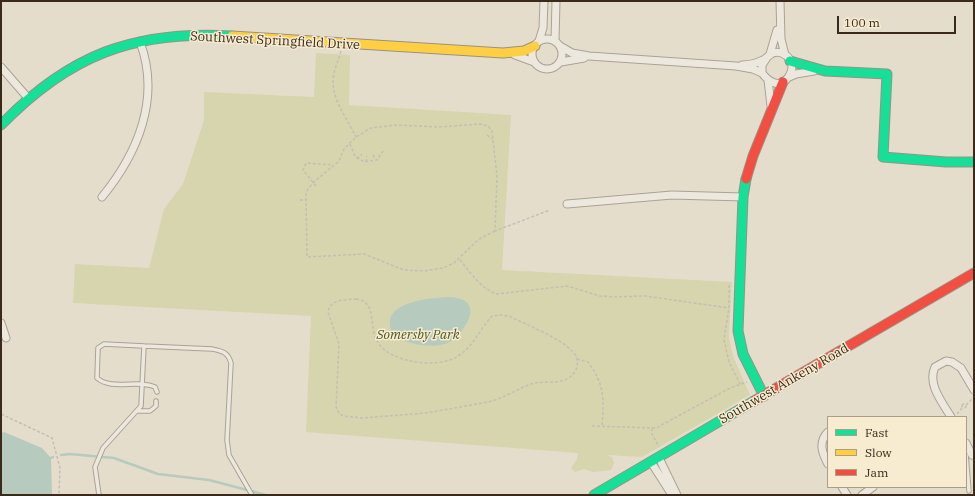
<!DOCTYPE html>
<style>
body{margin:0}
#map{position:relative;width:975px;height:496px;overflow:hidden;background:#e5ddcb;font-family:"IBM Plex Serif",serif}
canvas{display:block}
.frame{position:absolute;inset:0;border:2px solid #392a1c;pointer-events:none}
.legend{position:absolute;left:827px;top:416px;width:140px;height:72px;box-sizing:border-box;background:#f7ebd0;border:1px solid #ab9e88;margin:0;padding:5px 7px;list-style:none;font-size:12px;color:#392a1c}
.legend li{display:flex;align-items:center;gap:8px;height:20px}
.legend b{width:20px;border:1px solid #ab9e88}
.scale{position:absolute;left:837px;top:16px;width:119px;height:18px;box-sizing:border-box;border:2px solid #392a1c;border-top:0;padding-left:5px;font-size:12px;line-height:14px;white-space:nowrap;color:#392a1c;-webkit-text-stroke:3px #f7ebd0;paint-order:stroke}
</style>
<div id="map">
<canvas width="975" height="496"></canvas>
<div class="frame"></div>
<ul class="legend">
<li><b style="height:5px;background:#16e098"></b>Fast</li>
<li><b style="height:5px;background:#ffcf43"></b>Slow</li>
<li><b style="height:5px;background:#f24e42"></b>Jam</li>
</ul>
<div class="scale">100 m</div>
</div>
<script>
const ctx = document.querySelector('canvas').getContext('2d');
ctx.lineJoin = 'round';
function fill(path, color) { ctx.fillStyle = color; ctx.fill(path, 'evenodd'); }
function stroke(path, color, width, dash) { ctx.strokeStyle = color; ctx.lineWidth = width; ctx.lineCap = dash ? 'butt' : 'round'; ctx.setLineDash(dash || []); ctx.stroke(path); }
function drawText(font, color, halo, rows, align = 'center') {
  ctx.font = font + ' "IBM Plex Serif",serif'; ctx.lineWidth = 3; ctx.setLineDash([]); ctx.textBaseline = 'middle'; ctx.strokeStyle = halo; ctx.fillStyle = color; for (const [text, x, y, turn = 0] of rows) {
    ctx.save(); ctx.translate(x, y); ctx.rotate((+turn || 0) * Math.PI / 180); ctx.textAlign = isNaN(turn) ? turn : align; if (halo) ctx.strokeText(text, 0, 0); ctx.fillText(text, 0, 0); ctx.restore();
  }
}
fill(new Path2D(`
 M316 53 350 55 349 105 511 115 502 270 732 282 729 337 733 356 750 395 642 457 606 455 612 457 614 463 611 470 593 472 584 469 575 472 571 468 577 459 578 453 306 432 311 316 73 303 75 264 149 268 164 209 183 184 204 120V92L314 97Z`), '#d6d5ad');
fill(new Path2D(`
 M449 297C481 298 472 322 455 338 441 352 406 345 393 334 377 302 429 298 449 297Z
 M4 432 42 448 51 458 52 495H1V433Z`), '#b7cabe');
stroke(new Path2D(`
 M61 455 70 454 114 458 158 474 209 480 266 495
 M51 458 53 457`), '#b7cabe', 2.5);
const lane = new Path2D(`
 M144 346 212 349C222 351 228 352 231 363L227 440 229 455 252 495
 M138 411H150L156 406V401
 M966 455 969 491
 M99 495 95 467 103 448 141 406 144 346 104 344 98 348 97 378C112 391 138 379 155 387L157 392`);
const street = new Path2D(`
 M780 1 781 39 785 55
 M532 54a15 15 0 1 1 30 0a15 15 0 1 1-30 0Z
 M539 41 543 28 544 1
 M555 41 556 1
 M560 46 572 53 589 56 736 66 753 69 762 73
 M770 54 777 30
 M515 55 534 62
 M561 62 584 58
 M742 65C749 65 757 63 763 60 766 59 768 56 771 54 780 49 791 56 792 66 792 71 790 76 786 80 778 88 768 81 762 73V65L766 59
 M1 67 28 98
 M789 77 796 74 814 71
 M768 80 771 106
 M102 197C138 153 161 98 140 42
 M567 204 672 195 743 197
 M1 323 6 338
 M951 417C942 402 927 384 935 367L946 361 952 362 961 368 974 390
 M828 432C818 442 822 453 828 464
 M966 443 972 455
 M659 458 677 495
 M651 462 672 495
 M842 487 847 495
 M862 495 873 487`);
const fast = new Path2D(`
 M790 61 825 71 887 74 883 157 946 162H974
 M1 125C69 55 134 30 232 36
 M746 179 743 197 738 331 743 354 764 396
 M594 495 754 401`);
const slow = new Path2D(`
 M232 36 503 53 524 51 535 46`);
const jam = new Path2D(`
 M746 179 753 156 783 82
 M754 401 974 273`);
stroke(lane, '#aaa295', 5.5);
stroke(street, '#aaa295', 9);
stroke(fast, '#9a9184', 11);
stroke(slow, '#9a9184', 11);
stroke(jam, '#9a9184', 11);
stroke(new Path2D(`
 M341 51C339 59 336 65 334 73 329 97 346 116 356 137
 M487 135 492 139
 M350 144 355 156 364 162 377 160 383 151
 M373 155 376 160
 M357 159 362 154
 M366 162 367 156
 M316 186 303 170 306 163 333 165
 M300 200H306
 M495 231 479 239 454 263 443 268 424 271 404 270 364 254 307 257 306 194 308 189 315 181 339 161 344 149 356 137 371 128 396 125 439 127 481 124 488 126 492 131 497 176 495 231 550 210
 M460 260C471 273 481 289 497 294L567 286 600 296 614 297 645 296 729 308
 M729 285V308L724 340 729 362 740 384
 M356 299C379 302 367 329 379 344 392 363 440 369 458 356 473 347 480 329 492 316L503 315 511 317C527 325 560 338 572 351 580 358 579 371 570 377 560 385 543 380 531 384 515 390 501 400 483 403L426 413 362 418 343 416 339 413 336 407 339 344 328 312C330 299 345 300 356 299Z
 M577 359 588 362C605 385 604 399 602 427
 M962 406a2 2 0 1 1 4 0a2 2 0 1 1-4 0Z
 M966 405 974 397
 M1 414 52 438 60 468 59 495
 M957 414 962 408
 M592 426 656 428 730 388 747 382
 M652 428V434L659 447`), '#c6beb4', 1.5, [3, 2]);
stroke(lane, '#ede8de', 3.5);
stroke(street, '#ede8de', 7);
stroke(fast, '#16e098', 9);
stroke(slow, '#ffcf43', 9);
stroke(jam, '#f24e42', 9);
drawText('13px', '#392a1c', '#f7ebd0', [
 ["Southwest Springfield Drive",275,41,3],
 ["Southwest Ankeny Road",784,384,-30]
]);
drawText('italic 13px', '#4a5722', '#f7ebd0', [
 ["Somersby Park",418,335]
]);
</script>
